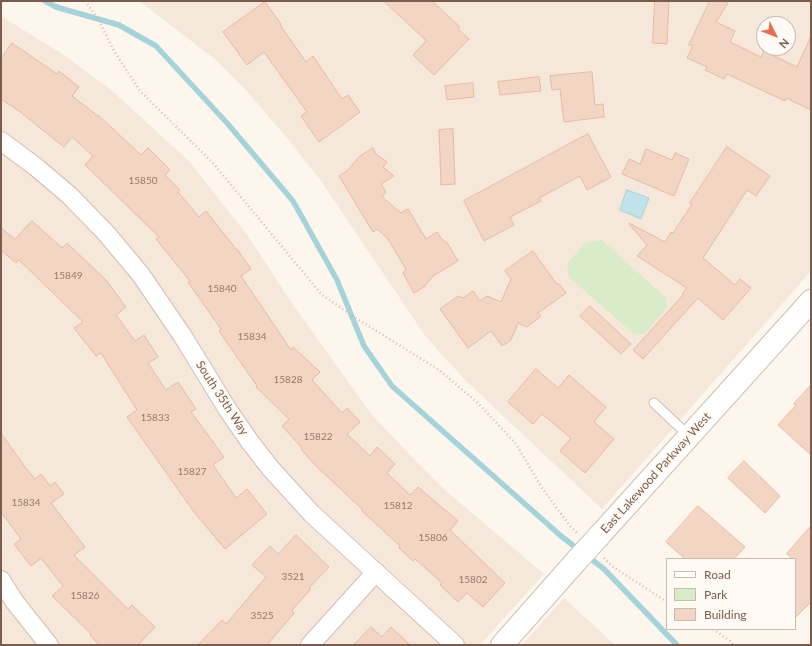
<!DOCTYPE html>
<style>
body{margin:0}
#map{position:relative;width:812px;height:646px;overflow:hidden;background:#fdf6ec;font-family:Lato,sans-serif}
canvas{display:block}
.frame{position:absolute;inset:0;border:2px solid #7a5c4d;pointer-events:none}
.legend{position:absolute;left:666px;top:558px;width:130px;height:72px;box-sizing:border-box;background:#fffaf3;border:1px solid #cabbb1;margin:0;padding:5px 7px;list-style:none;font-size:12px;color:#7a5c4d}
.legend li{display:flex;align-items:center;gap:8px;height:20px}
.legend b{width:20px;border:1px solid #cabbb1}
.north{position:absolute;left:756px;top:16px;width:40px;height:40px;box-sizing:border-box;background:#fffaf3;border:1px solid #cabbb1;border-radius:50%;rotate:132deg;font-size:11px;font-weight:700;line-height:16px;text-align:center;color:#7a5c4d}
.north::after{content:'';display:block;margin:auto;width:14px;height:18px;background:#e76f51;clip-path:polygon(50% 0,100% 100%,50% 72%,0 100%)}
</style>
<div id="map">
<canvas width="812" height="646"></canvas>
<div class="frame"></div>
<ul class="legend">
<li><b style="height:5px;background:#fff"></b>Road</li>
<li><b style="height:11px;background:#d8ecc9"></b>Park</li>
<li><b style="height:11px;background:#f3d5c3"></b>Building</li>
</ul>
<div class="north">N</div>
</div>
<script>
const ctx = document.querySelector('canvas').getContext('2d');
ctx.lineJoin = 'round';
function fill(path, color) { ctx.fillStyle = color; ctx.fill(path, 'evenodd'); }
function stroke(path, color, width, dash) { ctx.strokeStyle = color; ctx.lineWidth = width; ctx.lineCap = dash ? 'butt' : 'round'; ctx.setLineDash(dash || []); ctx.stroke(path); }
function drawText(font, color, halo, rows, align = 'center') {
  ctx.font = font + ' Lato,sans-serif'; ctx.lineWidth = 4; ctx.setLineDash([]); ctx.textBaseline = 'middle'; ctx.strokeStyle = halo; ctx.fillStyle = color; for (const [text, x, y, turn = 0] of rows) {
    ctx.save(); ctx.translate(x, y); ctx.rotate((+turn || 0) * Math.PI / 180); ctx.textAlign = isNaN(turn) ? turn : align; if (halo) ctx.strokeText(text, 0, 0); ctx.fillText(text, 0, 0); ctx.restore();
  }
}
fill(new Path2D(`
 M139 1H811V271L602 509 465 380 426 337 321 181 287 138 246 90 216 60ZM764 24H788V48H764Z
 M1 16 64 55 110 89 189 161 248 236 291 302 372 415 410 455 446 491 544 574 480 645H1Z
 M564 598 615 645H522Z`), '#f5e8da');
fill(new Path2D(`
 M602 240 666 298 667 308 644 334H634L569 277 567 264 586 242Z`), '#d8ecc9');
const water = new Path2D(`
 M627 190 649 198 641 219 620 210Z`);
fill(water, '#bfe3e8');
stroke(water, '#a5d3da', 1);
stroke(new Path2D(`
 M45 1 56 7 119 25 156 46 227 123 293 201 337 280 364 346 392 386 561 536 579 550
 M586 555 604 569 677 645`), '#a5d3da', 5.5);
const building = new Path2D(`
 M384 1H432L460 27 458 29 469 39 434 75 413 55 426 41Z
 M655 1H669L667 44 653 43Z
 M710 1H729L716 22 735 31 730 42 761 57 764 51 797 67 811 36V110L786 98 785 101 727 74 724 79 705 70 707 67 687 58 693 45H689Z
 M265 2 281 24 280 25 306 62 313 56 342 99 348 95 360 112 319 142 301 116 307 112 264 52 247 65 223 32Z
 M12 43 57 74 59 71 79 87 72 96 98 116V115L141 155 148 148 170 170 165 175 180 190 178 192 199 217 206 211 236 249H237L251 269 241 276 291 350 293 347 320 372 312 380 342 413 347 408 360 422 347 434 370 456 377 447 395 464 387 473 410 495 418 487 458 521 450 530 505 583 483 607 467 593 458 602 440 585 442 583 415 559 413 561 399 548 400 546 362 511 363 510 314 464 301 449 302 448 282 426 289 419 256 387 257 386 219 331 221 329 188 282 190 281 156 239 159 237 85 165 93 156 72 137 64 147 19 111 1 99V59Z
 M592 72 595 105 603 104 604 117 564 122 560 89 552 90 550 76Z
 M539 77 541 91 500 95 498 82Z
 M473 83 474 97 447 100 445 86Z
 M453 129 455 184 441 185 439 130Z
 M588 134 611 177 587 190 580 176 539 198 541 201 510 217 514 225 484 241 464 201Z
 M727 147 770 176 756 196 747 190 703 258 735 285 740 279 751 288 723 320 698 298 643 359 633 350 683 295 682 294 687 288 637 256 647 245 629 224V223L665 242 671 232 673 233 692 204 690 203Z
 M373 148 376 154 387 162 383 167 394 176 381 184 386 192 382 197 401 213 408 209 426 239 437 232 442 239 448 244 458 261 433 276 424 287 414 293 403 273 406 269 387 238 377 229 373 232 339 176 348 170 359 157Z
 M646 149 672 160 675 153 689 159 674 196 622 174 629 159 640 164Z
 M32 221 62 248 67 243 106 280 126 307 116 315 135 341 144 335 158 357 148 363 166 390 178 382 196 409 191 412 224 457 213 465 236 498 247 489 267 514 225 549 194 512 127 417 137 410 101 353 96 356 74 328 83 322 19 260 16 263 1 250V228L15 239Z
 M533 251 556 283 560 285 566 293 538 313 541 316 527 327 518 323 511 340 502 346 491 331 468 348 440 309 458 296 463 298 473 291 480 301 487 296 501 302 511 279 505 271Z
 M590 306 631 344 621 354 580 316Z
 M536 369 558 388 569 375 606 407 594 422 614 439 585 473 560 451 571 438 542 414 533 424 508 402Z
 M811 385V455L778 425 796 405 794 404Z
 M1 433 25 467 35 479 41 474 50 486 55 482 64 494 51 503 85 547 74 555 128 609 132 605 155 627 138 645H99L90 635 91 634 52 596 63 586 41 558 31 566 14 544 21 539 1 512Z
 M744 461 780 496 765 513 728 478Z
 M698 506 745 547 734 559H685L666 542Z
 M811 526V602L795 618V559H793L787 554Z
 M296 535 329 567 309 588 311 589 292 610 294 613 267 645H198L222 620 226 624 266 577 252 565 270 546 278 554Z
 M371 627 382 637 391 627 410 645H354Z`);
fill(building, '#f3d5c3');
stroke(building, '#e6bba3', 1);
const service = new Path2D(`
 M654 403 689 436`);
const minor = new Path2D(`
 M1 141 36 167 69 195 106 233 141 275 182 335 228 410 250 442 271 469 312 514 455 645
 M1 580 14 601 49 645
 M310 645 376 572`);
const tertiary = new Path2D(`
 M599 536 811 301
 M502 645 578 559`);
stroke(service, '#d1beb0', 11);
stroke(minor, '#d1beb0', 20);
stroke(tertiary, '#d1beb0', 24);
stroke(new Path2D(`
 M85 1 98 19 114 51 140 91 213 163 321 294 351 315 439 370 478 403 516 444 542 488 570 526 577 533
 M604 558 612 566 667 602
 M713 629 730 641 733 645`), '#d9b8a5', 2.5, [1, 3]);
stroke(service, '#fff', 9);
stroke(minor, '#fff', 18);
stroke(tertiary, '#fff', 22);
const tertiaryBridge = new Path2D(`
 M578 559 599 536`);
stroke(tertiaryBridge, '#d1beb0', 24, []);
stroke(tertiaryBridge, '#fff', 22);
drawText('10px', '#987a6a', null, [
 ["15850",143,181],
 ["15849",68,276],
 ["15840",222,289],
 ["15834",252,337],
 ["15828",288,380],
 ["15833",155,418],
 ["15822",318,437],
 ["15827",192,472],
 ["15834",26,503],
 ["15812",398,506],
 ["15806",433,538],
 ["3521",293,577],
 ["15802",473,580],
 ["15826",85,596],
 ["3525",262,616]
]);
drawText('12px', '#7a5c4d', '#fffaf3', [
 ["South 35th Way",222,398,57],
 ["East Lakewood Parkway West",656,473,-48]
]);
</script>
